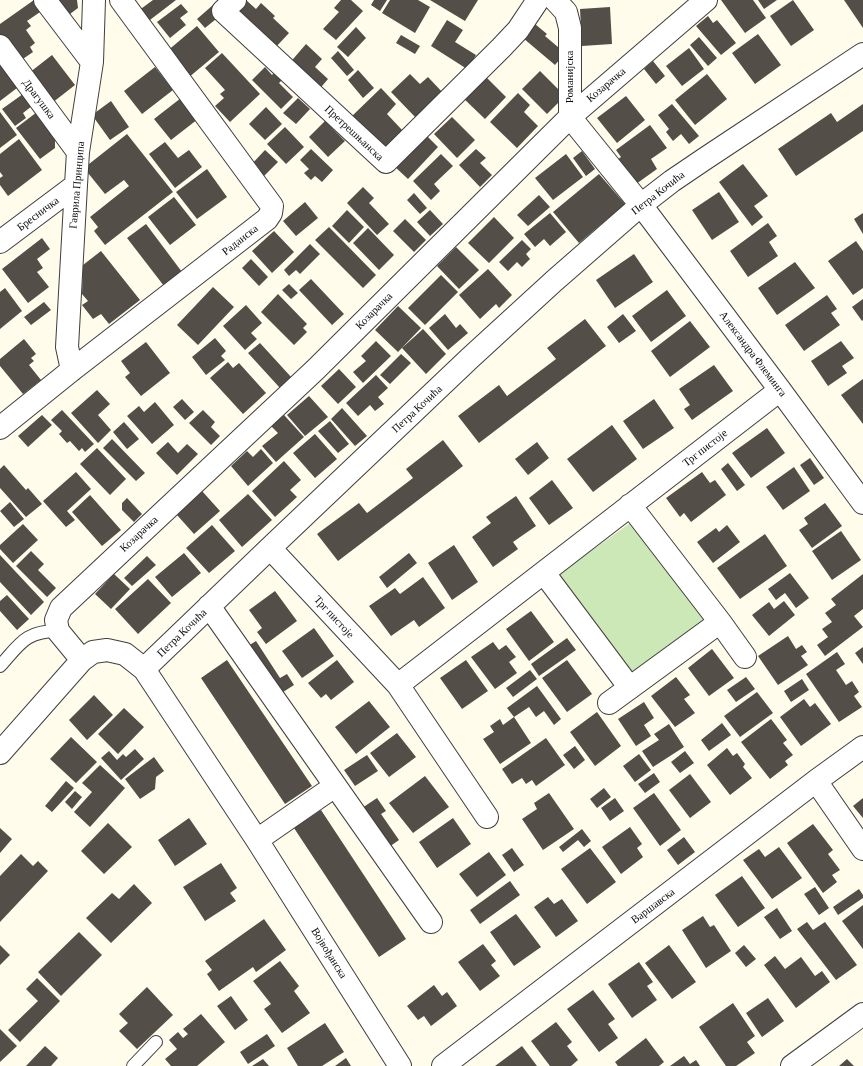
<!DOCTYPE html>
<meta charset="utf-8">
<style>
body{margin:0}
canvas{display:block;background:#fffceb}
</style>
<canvas width="863" height="1066"></canvas>
<script>
const ctx = document.querySelector('canvas').getContext('2d');
ctx.lineJoin = 'round';
function fill(path, color) { ctx.fillStyle = color; ctx.fill(path, 'evenodd'); }
function stroke(path, color, width, dash) { ctx.strokeStyle = color; ctx.lineWidth = width; ctx.lineCap = dash ? 'butt' : 'round'; ctx.setLineDash(dash || []); ctx.stroke(path); }
function drawText(font, color, halo, rows, align = 'center') {
  ctx.font = font + ' "Crimson Pro",serif'; ctx.lineWidth = 4; ctx.setLineDash([]); ctx.textBaseline = 'middle'; ctx.strokeStyle = halo; ctx.fillStyle = color; for (const [text, x, y, turn = 0] of rows) {
    ctx.save(); ctx.translate(x, y); ctx.rotate((+turn || 0) * Math.PI / 180); ctx.textAlign = isNaN(turn) ? turn : align; if (halo) ctx.strokeText(text, 0, 0); ctx.fillText(text, 0, 0); ctx.restore();
  }
}
fill(new Path2D(`
 M633 521 705 621 631 674 559 574Z`), '#cce8b6');
fill(new Path2D(`
 M34 0 43 10 27 21 31 26 26 30 35 43 30 47 33 52 17 63 0 38V24Z
 M53 0H77L78 8 70 14 62 12Z
 M153 0H176L146 23 138 11Z
 M246 0 256 9 261 3 275 16 273 18 289 33 275 48 236 11Z
 M341 0H351L363 11 336 40 323 29 339 12 334 8Z
 M374 0H387L380 11 371 5Z
 M390 0H418L430 7 415 33 382 13Z
 M430 0H478L465 21Z
 M721 0H753L766 18 745 33Z
 M758 0H777L764 9Z
 M793 0 814 30 791 46 770 16Z
 M844 0H863V28Z
 M181 4 188 12 180 18 186 25 170 38 157 22Z
 M213 5 221 15 205 28 197 19Z
 M610 7 612 44 582 46 580 9Z
 M708 16 713 23 717 20 736 43 721 55 696 26Z
 M447 20 463 30 455 42 476 55 467 69 431 46Z
 M535 24 547 34 545 36 565 53 555 65 523 38Z
 M197 26 219 52 188 78 166 52Z
 M356 27 366 38 348 57 337 47Z
 M758 34 781 65 755 84 732 53Z
 M401 35 420 46 415 54 396 43Z
 M699 37 717 58 708 66 690 45Z
 M306 44 322 59 315 67 328 79 317 92 288 65Z
 M689 48 704 69 682 86 666 66Z
 M338 51 354 70 347 76 331 58Z
 M222 53 260 94 230 122 215 106 224 98 220 94 225 90 205 68Z
 M52 55 75 85 52 103 29 73Z
 M653 61 665 76 656 84 644 69Z
 M0 64 17 88 0 101Z
 M155 67 173 90 142 114 124 91Z
 M265 67 272 75 276 71 283 79 279 83 293 97 281 109 252 80Z
 M358 70 374 88 363 98 348 80Z
 M540 71 565 96 547 114 522 89Z
 M410 74 420 84 428 77 444 94 417 119 391 92Z
 M483 74 506 97 485 119 461 96Z
 M707 74 727 99 695 125 675 100Z
 M381 88 396 104 387 114 403 131 383 150 351 117Z
 M518 93 530 105 524 112 538 126 517 148 490 122Z
 M23 94 32 106 23 113 26 118 15 126 2 109Z
 M626 96 645 120 617 143 597 118Z
 M181 98 198 119 171 140 154 119Z
 M298 98 310 109 296 124 283 113Z
 M111 101 129 127 110 140 92 115Z
 M672 104 699 136 689 144 681 134 673 141 666 132 669 129 658 115Z
 M863 104V131L796 176 778 149 831 113 837 122Z
 M266 107 282 124 265 140 249 124Z
 M0 112 17 135 0 148Z
 M37 112 55 136V148L40 159 16 128Z
 M452 117 475 140 457 158 434 134Z
 M325 121 345 141 328 157 309 137Z
 M650 125 667 148 651 159 657 169 636 184 617 160 621 157 616 150Z
 M285 127 304 147 286 164 267 144Z
 M127 134 173 192 105 245 94 231 98 227 90 217 129 186 124 180 105 194 84 168Z
 M425 134 438 147 408 179 394 166Z
 M19 139 42 170 8 196 0 185V178L3 176 0 172V154Z
 M165 142 178 158 189 150 202 167 175 188 149 154Z
 M311 149 333 170 322 182 315 176 311 180 304 173 309 169 300 160Z
 M476 149 486 158 480 163 492 175 480 187 459 165Z
 M265 150 278 162 262 178 250 166Z
 M582 151 595 169 586 176 573 158Z
 M441 154 453 166 434 184 440 191 431 200 413 181Z
 M566 154 583 177 553 200 535 178Z
 M743 164 768 196 754 206 763 217 752 226 719 182Z
 M207 169 227 197 197 219 176 192Z
 M599 174 625 204 579 243 553 212Z
 M363 187 374 198 369 203 389 224 377 235 347 203Z
 M719 192 739 222 712 240 692 210Z
 M414 193 427 208 420 214 407 200Z
 M539 195 550 207 528 226 517 215Z
 M174 197 196 225 170 245 148 217Z
 M305 202 318 218 296 236 283 221Z
 M347 210 364 227 349 243 332 226Z
 M430 210 443 224 430 236 417 222Z
 M550 213 566 232 550 246 544 239 535 247 524 234Z
 M863 213V234L854 219Z
 M494 217 514 238 489 263 468 243Z
 M405 219 426 240 414 252 393 231Z
 M768 223 777 236 769 242 778 256 748 277 730 251Z
 M146 224 182 272 164 286 127 238Z
 M329 227 376 275 363 288 315 240Z
 M368 228 394 255 379 270 353 243Z
 M274 231 294 252 272 273 252 251Z
 M42 238 50 249 37 259 43 268 37 272 49 287 28 303 2 269Z
 M522 240 531 249 526 254 530 259 522 267 517 262 508 271 499 262Z
 M856 241 863 251V288L853 295 828 261Z
 M310 244 320 254 300 274 296 270 289 276 284 270Z
 M456 247 479 270 459 289 437 266Z
 M101 251 140 300 109 324 101 314 93 319 82 305 88 301 82 294 83 265Z
 M634 254 653 282 615 308 596 280Z
 M251 259 268 277 259 286 242 268Z
 M795 262 815 288 777 315 758 288Z
 M488 269 512 295 499 308 496 304 480 319 459 295Z
 M441 275 458 292 425 325 408 308Z
 M311 279 344 314 332 325 299 290Z
 M289 284 298 293 291 299 282 290Z
 M213 287 234 307 198 345 177 325Z
 M5 288 22 311 0 329V292Z
 M667 290 686 316 651 342 632 316Z
 M278 294 307 324 303 328 307 332 294 345 261 312Z
 M827 295 837 309 831 313 840 325 804 351 785 325Z
 M863 299V320L862 321 852 307Z
 M44 302 51 310 31 325 24 317Z
 M246 305 262 323 251 333 257 339 245 350 223 326Z
 M398 306 421 328 398 352 375 330Z
 M445 314 456 328 460 324 468 333 448 350 429 328Z
 M623 314 636 331 619 343 607 327Z
 M585 319 606 346 479 443 458 416 499 385 507 396 556 359 547 348Z
 M690 321 710 347 670 377 651 351Z
 M423 329 446 354 426 374 402 348Z
 M215 338 226 351 221 356 225 360 206 375 192 357Z
 M24 339 36 354 31 358 34 361 29 365 41 380 23 394 0 366V359Z
 M376 341 391 356 363 383 353 372 366 361 361 356Z
 M841 341 854 358 842 366 847 373 828 386 811 361Z
 M146 342 170 373 141 396 125 377 130 373 121 361Z
 M260 343 292 378 280 388 248 353Z
 M401 354 411 363 390 384 380 375Z
 M228 362 233 368 239 363 266 393 243 414 210 378Z
 M714 365 733 391 692 420 684 409 690 405 679 389Z
 M339 369 356 387 338 404 321 386Z
 M376 375 388 388 378 397 384 404 375 411 370 405 358 416 346 403Z
 M863 379V424L841 395Z
 M97 390 110 404 98 415 111 430 98 443 71 413Z
 M309 396 328 417 305 436 287 415Z
 M182 399 194 412 185 420 173 407Z
 M654 399 674 428 643 449 623 421Z
 M155 402 174 425 152 444 127 416 139 406 144 412Z
 M342 408 367 436 355 446 331 419Z
 M62 410 94 444 85 452 82 448 79 451 70 441 67 443 59 434 62 431 51 420Z
 M203 410 215 422 211 427 220 436 211 445 189 423Z
 M42 415 52 425 28 447 18 436Z
 M284 415 304 437 276 462 262 446 278 433 271 426Z
 M330 421 349 444 338 453 318 431Z
 M124 422 139 439 127 449 113 432Z
 M612 425 637 459 593 492 567 459Z
 M767 428 785 453 751 478 732 453Z
 M315 434 337 459 315 478 293 453Z
 M112 439 145 473 136 481 103 448Z
 M443 440 463 466 338 561 317 534 359 503 367 513 413 478 406 469Z
 M168 442 178 453 187 444 198 454 177 475 156 453Z
 M537 442 549 458 528 475 515 459Z
 M97 448 126 479 110 495 80 464Z
 M261 449 273 463 248 486 231 466 247 451 253 457Z
 M810 458 824 478 814 485 800 465Z
 M284 461 301 480 290 490 297 497 275 517 252 491Z
 M728 463 745 485 737 491 721 469Z
 M4 465 26 490 28 488 42 504 26 517 0 488V469Z
 M794 467 810 491 783 510 766 487Z
 M76 472 91 489 67 511 75 520 66 527 43 501Z
 M702 472 710 483 715 480 726 495 691 522 684 513 680 517 666 498Z
 M552 480 573 508 549 525 529 498Z
 M202 491 220 511 194 534 177 515Z
 M248 494 272 520 242 547 219 520Z
 M90 495 121 530 102 546 72 512Z
 M516 496 536 526 513 542 518 549 493 567 472 537 491 523 486 517Z
 M127 498 142 514 134 522 122 510V503Z
 M10 502 24 519 14 527 0 511Z
 M825 503 842 526 812 548 799 530 808 524 804 518Z
 M23 524 38 540 13 563 0 549V545Z
 M212 525 235 551 209 573 186 548Z
 M727 525 740 542 713 563 697 542 716 528 719 532Z
 M841 531 861 560 832 580 812 551Z
 M765 534 787 566 740 599 717 568Z
 M454 545 478 582 452 600 428 563Z
 M31 551 44 564 38 570 56 588 47 597 16 566Z
 M184 553 201 573 172 597 155 577Z
 M409 553 417 563 387 588 379 577Z
 M0 555 44 602 31 615 0 582Z
 M147 556 156 565 132 586 124 578Z
 M790 573 809 598 796 608 785 593 776 600 768 589Z
 M114 574 130 589 111 609 95 594Z
 M863 574V609L854 616 863 627 825 656 817 645 828 637 822 629 832 622 825 613 836 605 831 599Z
 M423 577 445 608 419 627 414 620 391 636 369 606 395 588 400 594Z
 M148 579 171 603 138 634 115 609Z
 M275 591 297 621 266 644 257 632 262 628 249 610Z
 M7 595 29 619 17 630 0 611V601Z
 M784 601 795 615 769 636 752 615 769 602 774 609Z
 M531 611 554 642 529 661 506 629Z
 M314 628 334 656 302 678 282 651Z
 M788 636 796 649 802 645 807 652 801 656 808 665 778 685 758 656Z
 M567 638 576 650 539 676 531 664Z
 M256 641 280 678 287 674 294 685 280 694 248 646Z
 M493 642 499 650 506 645 516 657 509 662 517 673 495 689 471 657Z
 M863 647V664L855 653Z
 M712 649 734 678 709 696 688 668Z
 M837 652 845 664 836 670 846 685 852 681 859 692 854 696 862 707 839 722 806 674Z
 M227 660 312 786 285 804 201 678Z
 M337 660 354 682 331 700 326 694 321 698 308 683Z
 M466 660 488 691 462 709 440 678Z
 M567 660 592 694 567 712 542 678Z
 M530 670 537 679 513 697 506 688Z
 M676 677 690 695 684 699 695 713 675 727 651 696Z
 M746 677 755 689 736 702 727 690Z
 M802 679 809 690 791 702 784 691Z
 M537 686 561 719 554 725 544 711 536 717 529 707 514 717 507 708Z
 M757 692 773 713 740 737 724 716Z
 M94 695 113 715 87 740 69 720Z
 M804 699 810 707 815 703 831 724 801 746 780 717Z
 M369 701 390 727 356 754 335 727Z
 M644 702 654 718 644 725 651 736 636 746 618 719Z
 M124 708 144 727 118 754 98 734Z
 M597 712 621 746 595 766 570 732Z
 M514 717 531 743 500 764 483 739 494 732 490 726 500 719 503 725Z
 M771 719 787 740 783 743 793 755 785 761 788 765 770 779 741 742Z
 M722 723 731 735 709 751 701 740Z
 M669 724 684 747 653 767 642 751 659 740 654 734Z
 M397 733 416 757 389 777 370 753Z
 M71 737 97 762 76 783 50 759Z
 M546 738 565 765 536 786 532 780 526 784 522 778 512 784 502 769Z
 M575 746 585 760 574 769 563 755Z
 M727 748 733 756 737 753 745 764 743 767 752 778 730 795 707 765Z
 M135 749 144 759 121 780 101 758 109 751 117 760 123 754 126 757Z
 M685 751 694 763 680 773 671 762Z
 M639 754 651 770 635 782 623 766Z
 M367 755 378 771 355 786 344 770Z
 M154 757 164 771 156 777 155 789 140 799 125 779Z
 M100 765 125 788 90 827 74 812 92 792 82 783Z
 M654 773 660 782 645 793 638 784Z
 M690 774 711 802 690 818 669 790Z
 M425 776 449 807 413 833 389 803Z
 M66 781 74 788 52 812 45 806Z
 M604 788 611 797 597 808 590 799Z
 M75 791 82 797 72 809 65 802Z
 M549 793 574 829 543 850 522 819 537 809 534 803Z
 M654 793 681 830 660 846 633 808Z
 M377 798 386 811 381 814 399 840 389 847 362 808Z
 M615 798 624 811 610 821 601 808Z
 M863 798V818L853 806Z
 M321 810 406 939 379 957 294 828Z
 M189 818 207 844 175 866 158 840Z
 M453 818 471 844 437 868 419 842Z
 M108 823 132 847 104 874 81 851Z
 M813 824 833 850 828 854 840 870 832 875 837 882 823 893 787 843Z
 M630 827 642 844 637 848 643 857 621 874 602 847Z
 M0 828 12 839 0 853Z
 M582 829 591 841 584 847 578 840 563 852 559 847Z
 M684 837 695 852 678 865 667 850Z
 M779 847 802 878 772 899 743 860 759 849 765 857Z
 M512 848 524 865 514 872 502 855Z
 M590 848 616 882 587 904 561 869Z
 M489 852 506 875 477 897 459 874Z
 M21 854 33 866 38 861 48 871 0 922V876Z
 M221 863 237 888 230 893 236 901 205 921 183 887Z
 M742 876 765 908 738 927 715 895Z
 M510 881 520 895 480 924 470 910Z
 M134 884 152 903 111 943 86 918 112 893 119 899Z
 M815 887 829 908 819 915 804 894Z
 M859 889 863 895V898L838 915 833 907Z
 M548 897 554 904 562 899 578 921 556 937 534 907Z
 M863 905V949L842 921Z
 M777 908 792 931 780 939 764 917Z
 M516 914 541 947 514 966 490 932Z
 M703 916 710 927 714 925 731 951 706 968 682 930Z
 M264 919 286 950 256 972 253 967 219 991 207 974 212 970 205 961Z
 M807 922 813 930 825 922 857 965 836 980 797 929Z
 M79 932 102 955 61 996 38 972Z
 M483 944 496 961 491 965 500 976 480 991 458 962Z
 M0 945 10 955 0 965Z
 M669 945 696 982 672 999 645 963Z
 M744 945 756 959 746 967 735 953Z
 M775 956 785 969 801 957 815 976 822 971 830 982 796 1008 764 965Z
 M280 961 299 986 294 991 310 1013 282 1033 264 1009 271 1004 253 981Z
 M639 962 653 982 647 986 657 1000 632 1018 608 984Z
 M37 978 60 1001 20 1042 8 1030 38 1001 26 989Z
 M434 985 442 996 447 992 457 1006 431 1026 424 1016 418 1020 407 1006Z
 M147 987 173 1015 137 1049 119 1031 128 1023 119 1014Z
 M593 990 615 1019 608 1024 618 1038 599 1052 567 1009Z
 M231 996 248 1020 235 1030 217 1006Z
 M768 998 784 1021 762 1037 746 1013Z
 M733 1003 755 1036 747 1042 755 1053 736 1066H726L699 1027Z
 M201 1014 225 1042 197 1066H171L165 1059 177 1049 169 1040 178 1032 183 1038 188 1034 183 1029Z
 M556 1022 572 1042 567 1046 578 1060 571 1066H550L531 1041Z
 M325 1023 344 1052 322 1066H298L287 1048Z
 M0 1029 17 1046 0 1062Z
 M267 1034 275 1046 248 1064 240 1052Z
 M646 1038 664 1062 659 1066H618L615 1062Z
 M45 1046 58 1058 51 1066H26Z
 M522 1046 537 1066H495Z
 M684 1056 690 1064 696 1060 700 1066H670Z
 M346 1058 351 1066H335Z
 M263 1059 269 1066H252Z
 M847 1059 854 1066H839Z`), '#544e49');
const lane = new Path2D(`
 M0 666C20 644 25 631 58 631
 M133 1066 156 1042`);
const street = new Path2D(`
 M45 0 92 62
 M235 0 223 11 386 162 501 48 518 30 538 0
 M555 0 566 12 570 28V117L641 205 780 390 863 503
 M0 46 78 152
 M0 242 76 185
 M72 370 67 347 76 185 78 152 92 62 94 0
 M0 428 72 370 267 219 271 213 272 206 121 0
 M630 505 720 622 745 657
 M270 548 398 685 487 817
 M544 573 630 688
 M209 606 431 922
 M82 660 58 631 56 620 61 608 315 370 570 117 706 0
 M144 669 270 548 470 358 554 281 641 205 672 181 706 158 863 54
 M398 685C526 587 653 488 780 390
 M609 703 720 622
 M0 753 82 660 93 652 107 650 125 654 144 669 257 840 400 1066
 M816 781 863 849
 M257 840 335 786
 M443 1066 816 781 863 747
 M792 1066 863 1014`);
stroke(lane, '#3f3f3f', 14);
stroke(street, '#3f3f3f', 24);
stroke(lane, '#fff', 12);
stroke(street, '#fff', 22);
drawText('11px', '#0c0c0c', '#fff', [
 ["Романијска",570,77,-90],
 ["Козарачка",606,85,-40],
 ["Драгушка",39,99,53],
 ["Претрешњанска",354,133,43],
 ["Гаврила Принципа",77,185,-85],
 ["Петра Кочића",658,193,-38],
 ["Бресничка",38,214,-37],
 ["Раданска",240,240,-38],
 ["Козарачка",374,311,-45],
 ["Александра Флеминга",753,354,53],
 ["Петра Кочића",417,409,-43],
 ["Трг пистоје",705,448,-38],
 ["Козарачка",139,534,-43],
 ["Трг пистоје",334,617,47],
 ["Петра Кочића",182,633,-44],
 ["Варшавска",653,906,-37],
 ["Војвођанска",329,953,58]
]);
</script>
